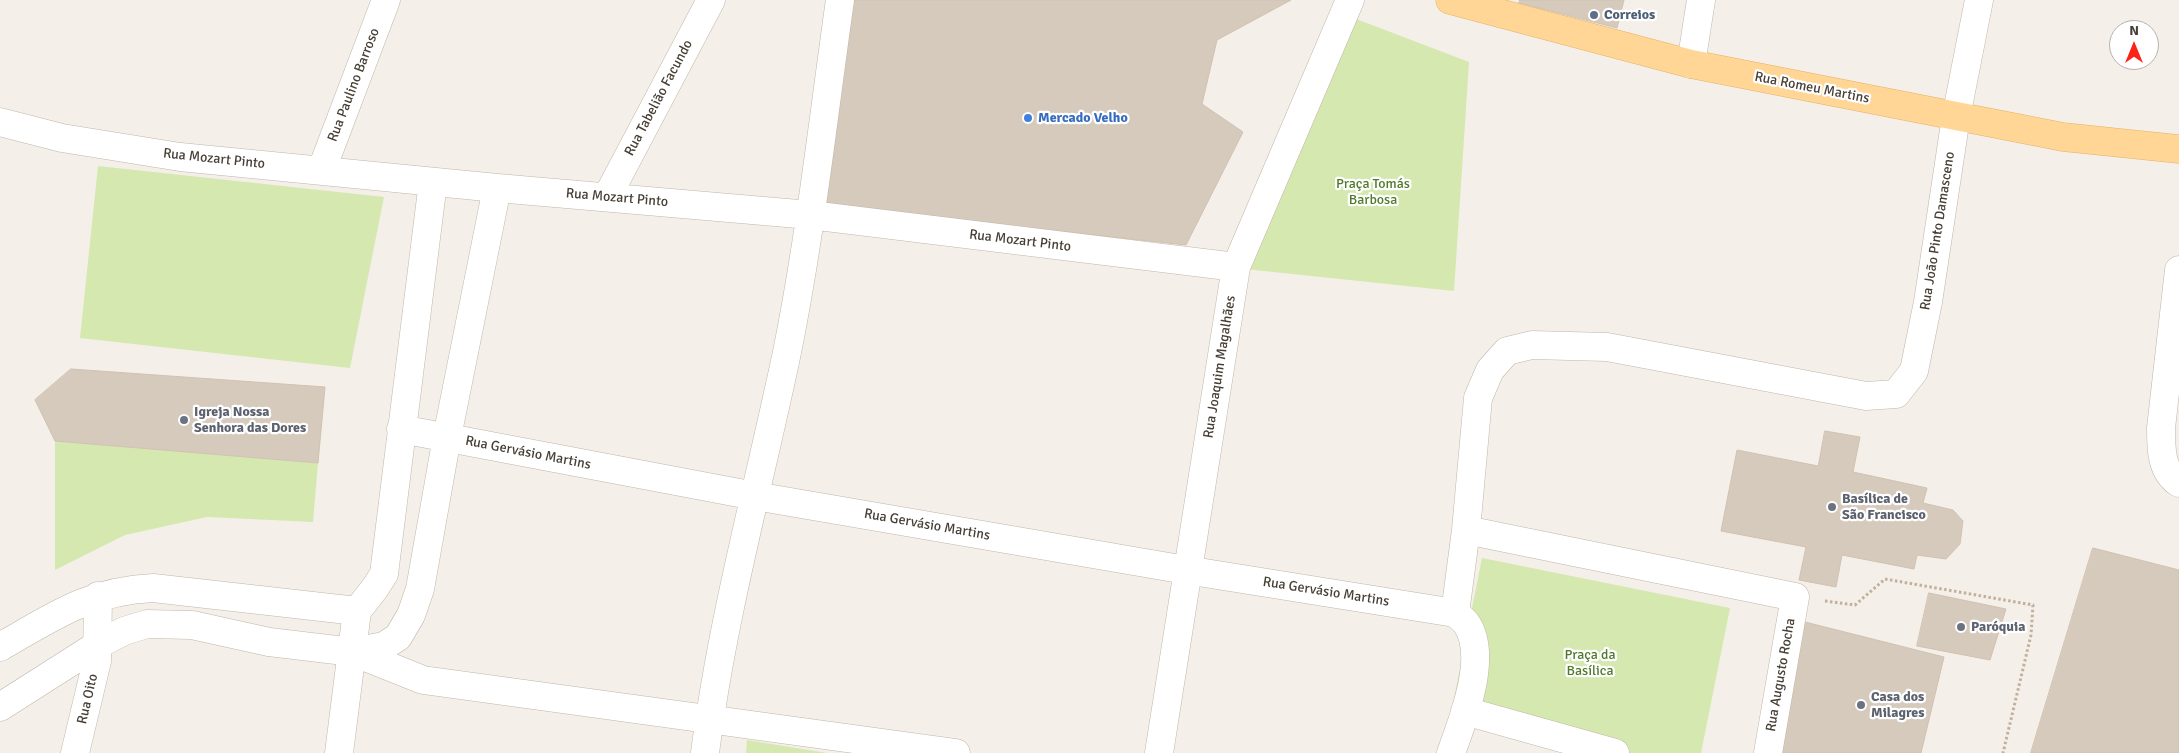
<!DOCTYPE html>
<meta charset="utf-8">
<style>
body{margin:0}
#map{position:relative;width:2179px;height:753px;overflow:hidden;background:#f4efe8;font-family:Signika,sans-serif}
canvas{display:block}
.north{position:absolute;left:2109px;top:20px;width:50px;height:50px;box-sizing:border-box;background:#fff;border:1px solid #b5b2af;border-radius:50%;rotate:0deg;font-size:14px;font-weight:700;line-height:20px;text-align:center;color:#473f36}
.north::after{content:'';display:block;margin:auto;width:18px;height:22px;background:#fb2418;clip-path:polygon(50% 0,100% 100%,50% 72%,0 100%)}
</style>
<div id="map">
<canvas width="2179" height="753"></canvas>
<div class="north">N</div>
</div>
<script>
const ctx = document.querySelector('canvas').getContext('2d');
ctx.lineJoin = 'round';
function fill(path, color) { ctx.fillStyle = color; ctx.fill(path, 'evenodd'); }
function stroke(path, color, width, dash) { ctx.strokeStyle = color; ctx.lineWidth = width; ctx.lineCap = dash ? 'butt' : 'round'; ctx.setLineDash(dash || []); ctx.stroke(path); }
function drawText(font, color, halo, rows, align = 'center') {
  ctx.font = font + ' Signika,sans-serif'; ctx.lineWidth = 4.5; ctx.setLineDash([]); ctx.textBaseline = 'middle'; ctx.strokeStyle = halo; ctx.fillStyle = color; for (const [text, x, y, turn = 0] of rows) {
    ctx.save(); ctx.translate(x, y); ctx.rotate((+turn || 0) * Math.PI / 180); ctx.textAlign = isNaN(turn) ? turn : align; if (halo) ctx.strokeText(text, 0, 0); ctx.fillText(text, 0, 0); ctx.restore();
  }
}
fill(new Path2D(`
 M1351 17 1469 62 1454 291 1245 269Z
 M98 166 384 197 350 368 80 338Z
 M55 441 318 463 313 522 207 517 125 535 55 570Z
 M1482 558 1730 608 1701 753H1625L1450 718Z
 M747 740 827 753H746Z`), '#d5e8b0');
const building = new Path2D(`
 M855 0H1291L1217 40 1202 104 1243 132 1186 245 817 205Z
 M1520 0H1624L1617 28 1519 3Z
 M71 369 325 387 318 463 55 441 35 400Z
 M1825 431 1860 437 1853 472 1927 488 1923 503 1953 510 1963 521 1960 544 1946 559 1917 555 1914 569 1842 555 1836 587 1799 580 1806 547 1721 531 1737 450 1818 466Z
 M2093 548 2179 570V753H2031Z
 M1929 593 2006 609 1990 660 1917 646Z
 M1805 622 1944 657 1921 753H1782Z`);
fill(building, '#d6cabd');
stroke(building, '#d1c1b0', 1);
const minor = new Path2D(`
 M1691 64 1701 0
 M0 122 62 138 180 157 497 188 810 215 1236 267
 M322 169 386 0
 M607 197 711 0
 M2179 270 2161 428C2161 449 2161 471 2179 483
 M401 429 755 496 1186 570 1455 613
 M0 647C54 616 89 591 153 588L357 611
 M353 652 423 680 956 753
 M0 707 99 644 124 631 147 624 192 625 269 642 353 652 384 646 398 637 411 615 420 589 447 437 497 188
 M1465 711 1615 753
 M75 753 97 661 98 596
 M339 753 357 611 375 588 384 574 433 182
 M705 753C722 619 758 489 786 357 810 240 823 119 840 0
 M1159 753 1236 267 1350 0
 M1451 753C1463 720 1489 655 1466 623 1463 619 1458 616 1455 613L1466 530
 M1768 753 1795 597 1466 530 1478 398 1490 370 1507 351 1532 345 1607 347 1866 396 1896 394 1914 371 1928 302 1956 117 1979 0`);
const major = new Path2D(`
 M1450 0 1691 64 2063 137 2179 149`);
stroke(minor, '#c0b6aa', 29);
stroke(major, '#e4b265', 29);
stroke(new Path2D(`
 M1825 601 1855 605 1885 579 2033 605 2031 635 2003 753`), '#c1b09b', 3, [2.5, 2.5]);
stroke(minor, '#fff', 28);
stroke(major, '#ffd696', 28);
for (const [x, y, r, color] of [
 [1594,15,5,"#5c6f8a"],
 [1028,118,5,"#3f7fe0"],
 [184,420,5,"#6b7280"],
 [1832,507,5,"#6b7280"],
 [1961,627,5,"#6b7280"],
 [1861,705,5,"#6b7280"]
]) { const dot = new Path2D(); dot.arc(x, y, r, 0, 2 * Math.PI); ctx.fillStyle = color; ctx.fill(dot); stroke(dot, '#fff', 2); }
drawText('bold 14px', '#4e5e75', '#fff', [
 ["Correios",1604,15]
], 'left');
drawText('14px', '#473f36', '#fff', [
 ["Rua Paulino Barroso",354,85,-69],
 ["Rua Romeu Martins",1812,88,11],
 ["Rua Tabelião Facundo",659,98,-62],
 ["Rua Mozart Pinto",214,159,6],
 ["Rua Mozart Pinto",617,198,5],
 ["Rua João Pinto Damasceno",1938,231,-81],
 ["Rua Mozart Pinto",1020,241,7],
 ["Rua Joaquim Magalhães",1220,367,-81],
 ["Rua Gervásio Martins",528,453,11],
 ["Rua Gervásio Martins",927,525,10],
 ["Rua Gervásio Martins",1326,592,9],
 ["Rua Augusto Rocha",1781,675,-80],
 ["Rua Oito",88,699,-77]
]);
drawText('bold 14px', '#366cbe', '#fff', [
 ["Mercado Velho",1038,118]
], 'left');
drawText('14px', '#507a29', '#fff', [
 ["Praça Tomás",1373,184],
 ["Barbosa",1373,200],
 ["Praça da",1590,655],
 ["Basílica",1590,671]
]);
drawText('bold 14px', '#5b616d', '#fff', [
 ["Igreja Nossa",194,412],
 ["Senhora das Dores",194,428],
 ["Basílica de",1842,499],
 ["São Francisco",1842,515],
 ["Paróquia",1971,627],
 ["Casa dos",1871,697],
 ["Milagres",1871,713]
], 'left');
</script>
